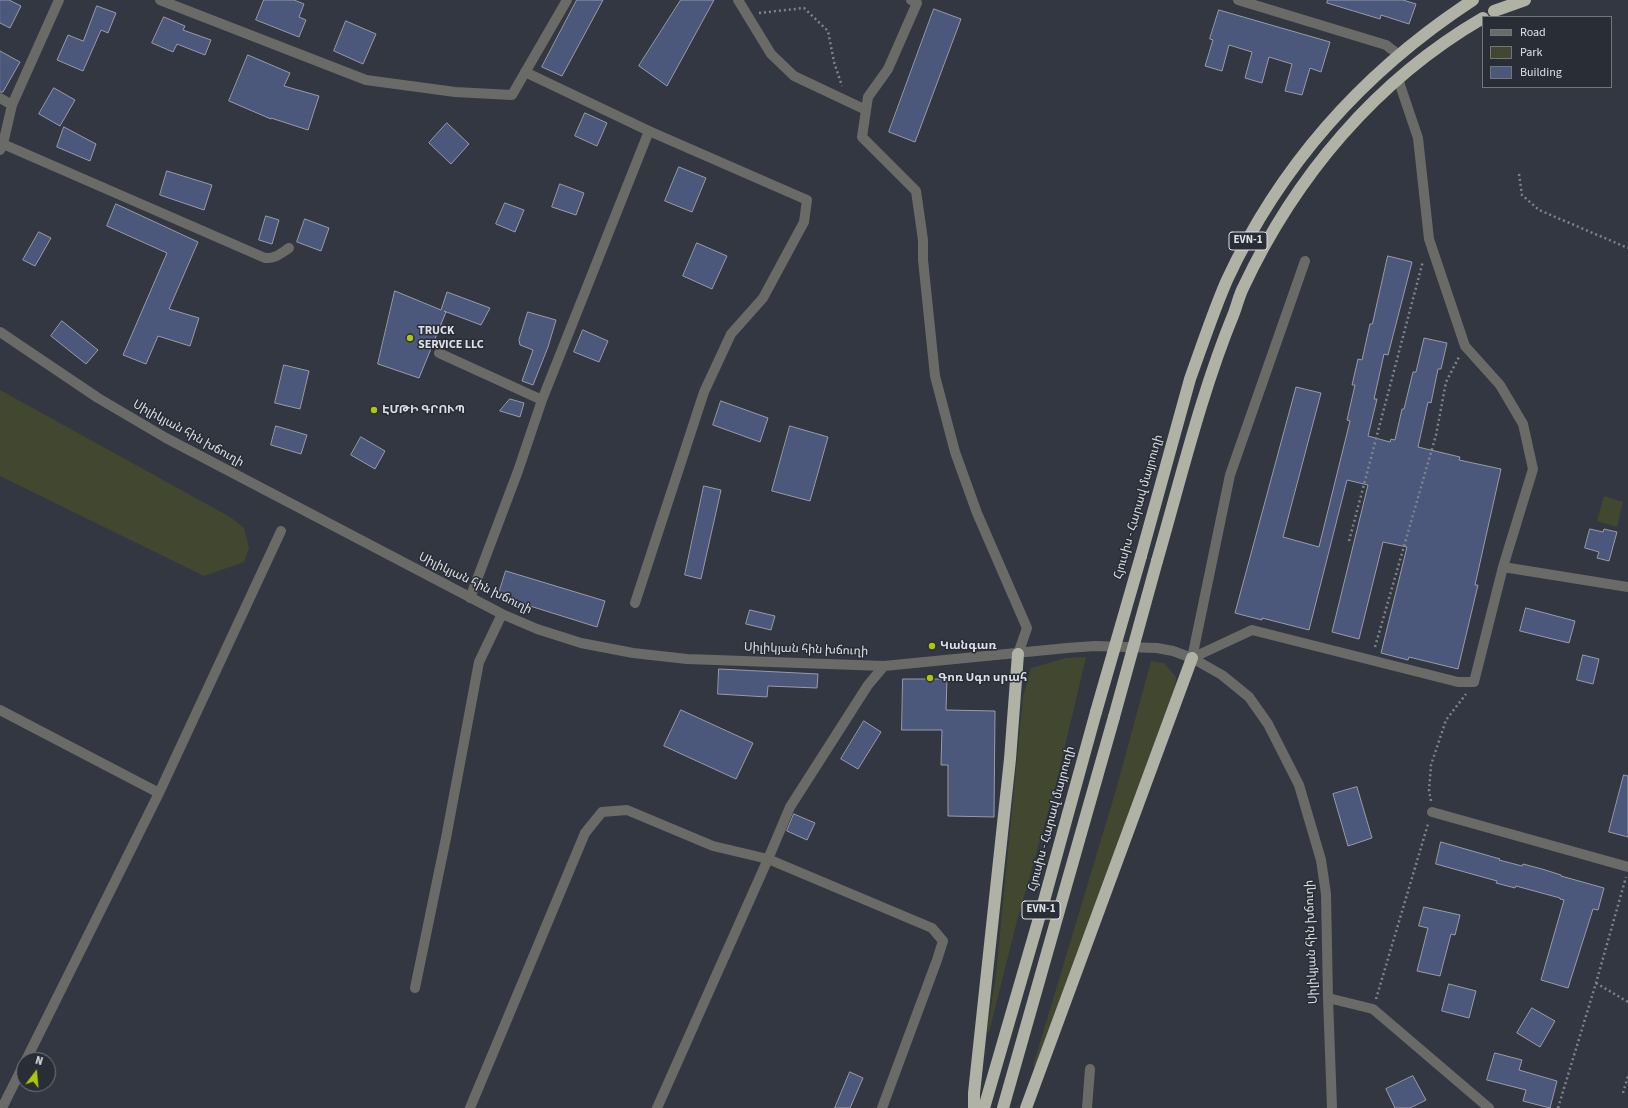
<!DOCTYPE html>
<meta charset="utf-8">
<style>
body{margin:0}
#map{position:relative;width:1628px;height:1108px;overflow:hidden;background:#333741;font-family:"Source Sans 3",sans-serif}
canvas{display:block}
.legend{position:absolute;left:1482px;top:16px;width:130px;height:72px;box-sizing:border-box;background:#292d36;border:1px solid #71757c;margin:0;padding:5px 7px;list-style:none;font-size:12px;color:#dde0e6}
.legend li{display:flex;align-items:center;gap:8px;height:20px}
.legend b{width:20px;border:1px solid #71757c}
.north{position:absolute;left:16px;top:1052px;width:40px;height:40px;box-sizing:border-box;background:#292d36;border:1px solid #71757c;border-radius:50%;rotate:16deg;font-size:11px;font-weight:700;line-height:16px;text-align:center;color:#dde0e6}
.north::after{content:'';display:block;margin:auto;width:14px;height:18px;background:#aec60b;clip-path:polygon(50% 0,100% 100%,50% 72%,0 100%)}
</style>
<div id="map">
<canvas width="1628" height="1108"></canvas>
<ul class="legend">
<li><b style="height:5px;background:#6a6b66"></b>Road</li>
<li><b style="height:11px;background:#42482f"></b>Park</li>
<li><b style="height:11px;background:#4b577b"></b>Building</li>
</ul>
<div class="north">N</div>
</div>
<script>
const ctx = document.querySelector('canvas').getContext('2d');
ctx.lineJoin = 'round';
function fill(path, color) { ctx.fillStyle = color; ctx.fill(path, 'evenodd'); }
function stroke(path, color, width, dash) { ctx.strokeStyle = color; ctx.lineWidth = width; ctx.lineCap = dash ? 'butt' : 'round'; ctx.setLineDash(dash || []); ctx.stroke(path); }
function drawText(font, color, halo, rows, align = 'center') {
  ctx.font = font + ' "Source Sans 3","Noto Sans Armenian",sans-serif'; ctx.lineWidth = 3; ctx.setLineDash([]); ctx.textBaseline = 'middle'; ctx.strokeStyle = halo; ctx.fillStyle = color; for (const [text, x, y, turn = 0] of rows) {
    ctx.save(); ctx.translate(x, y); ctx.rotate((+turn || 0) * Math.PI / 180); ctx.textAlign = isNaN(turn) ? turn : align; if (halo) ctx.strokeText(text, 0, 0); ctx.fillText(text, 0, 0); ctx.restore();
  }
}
fill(new Path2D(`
 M0 390 230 517 244 528 249 548 244 562 204 576 0 476Z
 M1604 496 1623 502 1617 527 1597 521Z
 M1086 657 1056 784 1017 921 989 1032 987 1031 996 975 1023 697 1031 668 1066 658Z
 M1151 661 1164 663 1176 677 1175 688 1064 991 1035 1067 1033 1066 1116 790Z`), '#42482f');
const building = new Path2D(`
 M0 0H9L21 6 10 28 0 23Z
 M264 0H294L304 4 299 17 306 20 299 37 256 20Z
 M577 0H603L562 76 542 67Z
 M681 0H714L667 86 639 66Z
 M1328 0H1403L1416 4 1409 24 1381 15 1380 19 1327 3Z
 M97 6 116 13 108 33 101 30 83 71 57 60 68 35 83 41Z
 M934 9 961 19 915 142 889 132Z
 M1219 10 1330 42 1321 72 1310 68 1302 95 1285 91 1292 64 1269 57 1262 83 1245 78 1252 52 1229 45 1222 71 1205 66 1213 40 1210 39Z
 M164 17 185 26 183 30 211 40 205 55 177 44 173 52 152 43Z
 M346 21 376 34 363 64 334 51Z
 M0 51 20 62 3 92H0Z
 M248 55 290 73 284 86 319 96 308 130 271 118V119L229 101Z
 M54 88 75 100 60 126 39 114Z
 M585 113 607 123 597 146 575 136Z
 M447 123 469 144 451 164 429 143Z
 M64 127 96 144 90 161 57 147Z
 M679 167 706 178 692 212 665 201Z
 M167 171 212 185 204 210 160 195Z
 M560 184 584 193 576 215 552 207Z
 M505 203 524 210 515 232 496 224Z
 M116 204 198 242 169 309 199 318 190 346 158 336 146 364 123 355 167 253 107 226Z
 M266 216 279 220 272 244 259 240Z
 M305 219 329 228 321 251 297 242Z
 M39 232 51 238 35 266 23 260Z
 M697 243 727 256 712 289 683 276Z
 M1388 256 1412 262 1388 355 1384 354 1374 399H1377L1368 436 1390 442 1391 439 1395 440 1402 409H1404L1413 372H1416L1424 338 1447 343 1441 369H1438L1431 403 1428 402 1418 447 1460 457 1459 460 1501 469 1475 585H1478L1458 669 1409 657 1408 660 1381 653 1407 547 1383 542 1359 639 1332 632 1368 485 1347 480 1309 630 1262 618V620L1235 613 1296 387 1321 393 1283 537 1319 547 1350 421 1347 420 1355 385H1352L1358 359 1362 360 1370 324H1372Z
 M395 291 441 310 447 292 490 308 481 325 444 311 446 312 419 378 378 364Z
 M528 312 556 320 548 347 533 385 522 381 533 350 520 345 519 340Z
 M62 321 98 350 86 364 51 336Z
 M583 330 608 341 599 362 574 352Z
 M284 365 309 371 300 409 275 403Z
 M510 399 524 403 520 417 500 411Z
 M721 401 768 418 760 442 713 425Z
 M276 426 307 435 301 454 271 445Z
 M790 426 828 437 810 501 772 491Z
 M361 437 385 451 375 469 351 455Z
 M704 486 721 490 701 579 685 575Z
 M1590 529 1603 532 1604 529 1617 532 1609 561 1597 558 1599 552 1585 548Z
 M506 571 605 601 597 627 498 596Z
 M1526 608 1575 621 1569 643 1520 631Z
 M750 610 775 616 771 630 746 624Z
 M1583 655 1599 659 1593 684 1577 680Z
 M719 669 818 674 817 688 768 686 767 697 718 694Z
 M903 679H947L946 710 995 711 994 817 948 816V765H941L942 730H902Z
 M681 710 753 743 736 779 664 746Z
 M864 721 881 732 858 769 841 759Z
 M1624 775 1628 776V837L1609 832Z
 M1357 787 1372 838 1348 846 1333 794Z
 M794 814 815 823 807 840 787 831Z
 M1441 842 1500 859 1499 860 1522 866 1523 864 1542 869 1561 875V876L1604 888 1598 910 1593 909 1568 988 1541 980 1564 900 1560 899V898L1516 886 1515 888 1496 883 1497 881 1436 864Z
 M1424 907 1460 915 1455 935 1451 934 1440 976 1417 971 1428 928 1419 926Z
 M1449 984 1476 991 1469 1018 1442 1011Z
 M1532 1008 1555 1021 1540 1047 1517 1033Z
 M1495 1053 1522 1060 1519 1070 1557 1081 1550 1108 1523 1101 1526 1090 1487 1080Z
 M850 1072 863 1078 850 1108H835Z
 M1413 1076 1426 1100 1410 1108H1395L1386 1089Z`);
fill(building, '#4b577b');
stroke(building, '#989ca9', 1);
stroke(new Path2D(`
 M759 13 804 8 828 31 834 62 842 86
 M1519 174 1522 195 1539 210 1628 248
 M1349 541 1423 261
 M1375 647 1436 435 1446 382 1459 357
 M1431 801 1429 791 1431 765 1446 720 1466 694
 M1596 983 1628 1002
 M1376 999 1428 824
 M1623 1093 1628 1076
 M1558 1108 1596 983 1626 877`), '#80838b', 2.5, [2, 3]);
stroke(new Path2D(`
 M160 0 366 80 455 92 512 95 567 0
 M738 0 771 54 794 76 866 110
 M911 0 917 3 888 69 868 97 862 137 916 191 923 240V260L935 376 955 452 977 513 1027 628 1018 654
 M1238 0 1386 45 1399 55
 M525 72 649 131 807 200 804 222 763 298 731 334 704 392 635 603
 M0 98 12 105
 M3 144 265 258C275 259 280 254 289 248
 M0 150 3 144 12 105 59 0
 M0 332 98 398 166 438 502 614 537 629 581 643 633 653 687 659 884 666 1067 648 1095 646 1157 648 1173 651 1192 658 1222 675 1249 697 1268 724 1299 785 1321 860 1326 894 1328 998 1332 1108
 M439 353 542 400
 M1503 567 1628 587
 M470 598 518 471 542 400 649 131
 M1192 658 1252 630 1458 682H1474L1503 567 1533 469 1523 424 1500 385 1465 346 1429 239 1418 138 1398 79
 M1192 658 1230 475 1305 261
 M0 710 159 793
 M1432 812 1628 867
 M415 988 446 838 479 662 502 614
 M1328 998 1373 1009 1489 1108
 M26 1060 159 793 281 531
 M2 1108 24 1064
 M470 1108 585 833 602 812 627 810 713 846 768 859 932 928 943 941 937 960 882 1108
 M657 1108 768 859 790 807 868 685 884 666
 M1087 1108 1090 1069`), '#6a6b66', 10);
stroke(new Path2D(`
 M1494 11 1525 0
 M1141 556 1190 379C1202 346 1213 312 1227 280 1281 164 1366 70 1473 0
 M1157 561C1181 478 1201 393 1234 313 1237 305 1239 296 1243 288 1295 177 1376 80 1483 18
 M974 1108V1093L1010 759 1018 654
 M984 1108 1042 908 1096 712
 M1003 1108 1114 717
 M1026 1108 1192 658`), '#afb2a5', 12);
stroke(new Path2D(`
 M1096 712 1141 556
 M1114 717 1157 561`), '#afb2a5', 12);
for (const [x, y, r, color] of [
 [410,338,4,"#aec60b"],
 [374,410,4,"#aec60b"],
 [932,646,4,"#aec60b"],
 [930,678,4,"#aec60b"]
]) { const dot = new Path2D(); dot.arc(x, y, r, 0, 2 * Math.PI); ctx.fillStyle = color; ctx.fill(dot); stroke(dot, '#292d36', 1.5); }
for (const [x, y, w] of [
 [1248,241,38],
 [1041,910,38]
]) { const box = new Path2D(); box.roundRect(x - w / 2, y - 9, w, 18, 3); ctx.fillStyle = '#292d36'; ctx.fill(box); stroke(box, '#dde0e6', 1); }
drawText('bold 11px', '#dde0e6', null, [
 ["EVN-1",1248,241],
 ["EVN-1",1041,910]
]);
drawText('bold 12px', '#dde0e6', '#292d36', [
 ["TRUCK",418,331],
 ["SERVICE LLC",418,345],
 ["ԷՄԹԻ ԳՐՈՒՊ",382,410],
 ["Կանգառ",940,646],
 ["Գոռ Սգո սրահ",938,678]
], 'left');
drawText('12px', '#dde0e6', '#292d36', [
 ["Սիլիկյան հին խճուղի",188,434,29],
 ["Հյուսիս - Հարավ մայրուղի",1139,507,-74],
 ["Սիլիկյան հին խճուղի",475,584,26],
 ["Սիլիկյան հին խճուղի",806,650,2],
 ["Հյուսիս - Հարավ մայրուղի",1052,819,-75],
 ["Սիլիկյան հին խճուղի",1312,942,-92]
]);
</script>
